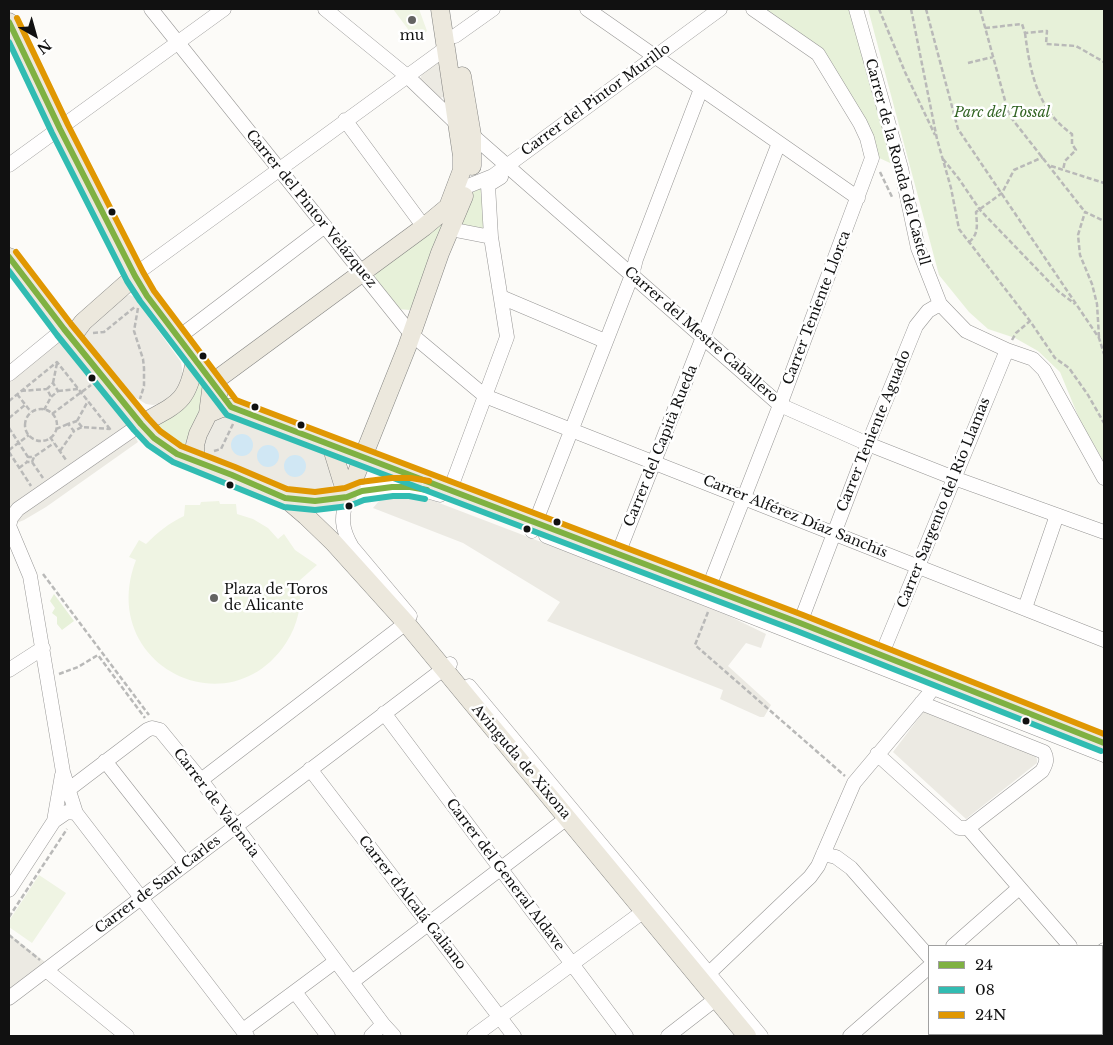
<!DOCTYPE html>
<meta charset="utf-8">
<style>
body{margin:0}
#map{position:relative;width:1113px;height:1045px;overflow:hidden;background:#fcfbf8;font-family:"Libre Baskerville",serif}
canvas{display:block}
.frame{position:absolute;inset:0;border:10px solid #111;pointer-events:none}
.legend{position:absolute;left:928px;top:945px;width:175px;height:90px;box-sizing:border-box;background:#fff;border:1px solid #a0a0a0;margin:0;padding:6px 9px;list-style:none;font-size:15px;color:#111}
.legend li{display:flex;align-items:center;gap:10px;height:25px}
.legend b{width:25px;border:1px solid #a0a0a0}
.north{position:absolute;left:10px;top:10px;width:50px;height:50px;-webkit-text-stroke:4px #fff;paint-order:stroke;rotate:142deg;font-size:14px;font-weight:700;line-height:20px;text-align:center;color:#111}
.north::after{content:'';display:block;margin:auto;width:18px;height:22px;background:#111;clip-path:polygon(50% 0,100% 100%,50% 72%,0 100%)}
</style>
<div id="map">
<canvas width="1113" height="1045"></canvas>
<div class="frame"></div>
<ul class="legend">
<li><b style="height:6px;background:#7fb142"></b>24</li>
<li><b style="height:6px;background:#31bcb2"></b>08</li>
<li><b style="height:6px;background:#e09702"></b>24N</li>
</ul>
<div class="north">N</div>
</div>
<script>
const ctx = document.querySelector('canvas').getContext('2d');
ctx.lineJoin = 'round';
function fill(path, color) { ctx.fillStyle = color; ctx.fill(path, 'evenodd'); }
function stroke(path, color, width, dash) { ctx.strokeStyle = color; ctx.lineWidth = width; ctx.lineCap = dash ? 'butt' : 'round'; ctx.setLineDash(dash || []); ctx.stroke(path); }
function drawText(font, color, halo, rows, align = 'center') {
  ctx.font = font + ' "Libre Baskerville",serif'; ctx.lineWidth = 5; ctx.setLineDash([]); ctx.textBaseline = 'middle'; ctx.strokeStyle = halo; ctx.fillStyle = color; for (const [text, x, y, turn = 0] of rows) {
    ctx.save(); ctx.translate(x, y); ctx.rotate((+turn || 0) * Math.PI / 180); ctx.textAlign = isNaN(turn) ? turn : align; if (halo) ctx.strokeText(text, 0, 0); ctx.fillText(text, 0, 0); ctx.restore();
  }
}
fill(new Path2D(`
 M753 9H856L901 168 864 151 860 123 818 54Z
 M868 9H1104V462L1081 423 1060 372 1038 351 1015 338 988 329 969 312 939 275Z
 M488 185 490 233 457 228 473 192Z
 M444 220 446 222 410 310 397 309 376 282 375 273Z
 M197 380 206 391V395L194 423 187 448 162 431 154 424Z
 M54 594 74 621 62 630 57 624V617L52 613 55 608 50 601Z`), '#e7f1d9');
fill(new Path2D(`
 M393 9H419L427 31 416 40Z
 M219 501 220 504H236L237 514 253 519 268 528 278 539 284 534 295 550 317 565 299 581C303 602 298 625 286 643 228 731 96 664 136 560L129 557 139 540 146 544C158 532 169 523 184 516L185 505H200L201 502Z
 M39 875 66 893 32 943 9 927V921Z`), '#eff4e3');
fill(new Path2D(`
 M440 61 446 96 440 98 431 92 420 79 422 74Z
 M130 295 134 297 139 304 181 362 183 376 178 392 163 403 153 405 146 404 133 396 83 336 91 325 125 296Z
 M49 337 61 342 129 426 138 442 46 507 24 520 9 526V370Z
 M223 414 324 452 336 476 332 486 323 494 298 493 211 457 204 450 202 440 214 419Z
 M401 491 434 501 612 569 729 616 766 634 761 648 746 643 728 666 771 705 764 717H760L720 699 723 690 547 621 560 602 463 543 373 508 384 495Z
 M924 711 1034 754 1037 759V763L966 819 893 752Z
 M9 934 45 962 9 990Z`), '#eceae3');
fill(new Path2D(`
 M231 445a11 11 0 1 1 22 0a11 11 0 1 1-22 0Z
 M257 456a11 11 0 1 1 22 0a11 11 0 1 1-22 0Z
 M284 466a11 11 0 1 1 22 0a11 11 0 1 1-22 0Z`), '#d0e7f4');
const minor = new Path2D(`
 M151 9 411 334 485 396 1104 640
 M325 9 407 76 456 123
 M587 9 858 198
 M856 9 901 168 918 248 940 304 966 331 1007 350 1033 359 1044 370 1104 478
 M455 36 493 9
 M345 120 424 227
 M472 135 780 405 868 444 954 478 1104 532
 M9 165 224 9
 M468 186 493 176 720 9
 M450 229 491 237 507 337 450 490
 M491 237 488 185 501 177
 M135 276 144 268 446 48
 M501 297 605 341
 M179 337 325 226
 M9 374 64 329
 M9 526 30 576 63 772 76 813 247 1036
 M9 526 11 518 18 509 141 424
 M532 531 632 275 636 259 701 89
 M546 536 1104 755
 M618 554 779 143
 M705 597 780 405 872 158 867 138 860 123 818 54 753 9
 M1025 608 1057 515
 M410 616 352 547C341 528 341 518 347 497 377 485 409 484 440 495
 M800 623 868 444 916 326 928 311 940 304
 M881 656 1007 350
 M9 670 43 648
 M469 686 761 1036
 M384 713 626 1036
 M877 754 959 828H968L1042 771C1046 764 1048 759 1044 752L921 703
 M105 761 186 864
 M310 769 514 1036
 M201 780 406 623
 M68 790 147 730 152 728 160 730 201 780 383 1024 394 1036
 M54 821 62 775
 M968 828 1070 946
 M823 854 836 857 851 868 929 957
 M9 890 54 821 67 812 76 813
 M953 946 1019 888
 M1102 956 1104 950
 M46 970 127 1036
 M704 978 810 877 818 866 854 783 928 695 934 687 937 680
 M352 982 567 818
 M1102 982 1104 985
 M295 992 328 1036
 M9 998 450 664
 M243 1030 336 961
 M997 1034 1000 1036
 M371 1036 383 1024
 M474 1036 644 911
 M668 1036 717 998
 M850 1036 929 967
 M1024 1036 1027 1034`);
const major = new Path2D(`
 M9 22 60 129 135 276 147 296 219 392
 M462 76 472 135V166
 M9 257 64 329 141 424 154 438 177 454 232 475 285 498 315 501 347 497
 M71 338 83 322 135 276
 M208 414C220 408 227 405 239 410L800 623 1104 743
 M141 424C177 404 188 403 195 360
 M331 445 347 497
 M196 462 195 445 198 434 208 414 212 383 424 227 448 207 462 170V156L440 9
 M347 497 407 347 440 253 464 196
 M285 498 306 516 333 542 406 623 747 1036`);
stroke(minor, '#979695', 15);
stroke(major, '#848482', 19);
stroke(new Path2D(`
 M879 9 905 72 935 135
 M911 9 937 139 951 188 959 229 1030 321 1055 358 1069 368 1088 395 1104 423
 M926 9 958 129 1099 338 1104 354
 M980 9 1009 115 1085 212
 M985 28 1022 24 1025 33 1047 31 1046 44 1076 46 1104 62
 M1025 33C1030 72 1038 111 1072 134V144L1076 150 1065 161 1063 170
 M968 63 993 57
 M943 159 959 179 980 210 1058 291 1075 304
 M1051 166 1104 183
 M880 172 893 199
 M969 242C979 234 977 225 976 212L1002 193 1014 170 1043 157
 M138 308 134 331 143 359 144 368V386L140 399
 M93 333 104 332 136 306
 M1099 337 1097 304 1092 284 1080 255 1078 235 1085 212 1104 221
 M1012 340 1016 333 1030 321
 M53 383 57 363
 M21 391 47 389
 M58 391 78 389
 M17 394 31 412
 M9 401 57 362 110 429 109 430
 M25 425a16 16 0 1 1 32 0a16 16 0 1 1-32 0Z
 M44 410 51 397 58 391 53 383 47 389 51 397
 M52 414 91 385
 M9 418 25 405
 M77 421 88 401
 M82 427 77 421 68 424 74 431 82 427 110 429
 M9 428 28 457
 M56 429 68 424
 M50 437 66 460
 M9 450 29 435
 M60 451 74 431
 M214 451 221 449 234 422
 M9 452 31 486
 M35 456 54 443
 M32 462 43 478
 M19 468 27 462H32L34 457H28L27 462
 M43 574 149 715
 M708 612 695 645 845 776
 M59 674 78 667 98 655 145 718
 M9 917 67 829
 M9 935 40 960`), '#b9b9b8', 2.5, [5, 2.5]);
stroke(minor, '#fffefe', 14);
stroke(major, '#ece8dd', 18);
stroke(new Path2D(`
 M9 22 60 129 135 276 147 296 231 407 800 623 1104 743
 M9 257 64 329 141 424 154 438 177 454 232 475 285 498 315 501 347 497 362 491 392 487H410L427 490`), '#7fb142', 6);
stroke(new Path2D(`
 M9 42 52 133 127 281 140 301 227 415 797 631 1101 751
 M9 271 57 335 134 430 148 445 173 462 284 507 315 510 349 506 364 500 393 496H409L425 499`), '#31bcb2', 6);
stroke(new Path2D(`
 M17 18 68 125 143 272 154 291 236 400 803 615 1104 734
 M16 252 71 324 148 418 160 431 181 446 235 467 287 489 315 492 345 488 360 482 392 478H411L429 481`), '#e09702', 6);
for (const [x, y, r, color] of [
 [412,20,5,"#636362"],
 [112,212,4.5,"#111"],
 [203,356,4.5,"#111"],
 [92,378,4.5,"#111"],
 [255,407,4.5,"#111"],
 [301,425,4.5,"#111"],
 [230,485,4.5,"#111"],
 [349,506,4.5,"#111"],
 [557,522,4.5,"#111"],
 [527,529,4.5,"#111"],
 [214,598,5,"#636362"],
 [1026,721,4.5,"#111"]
]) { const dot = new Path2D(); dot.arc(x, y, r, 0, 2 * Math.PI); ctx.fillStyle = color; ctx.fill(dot); stroke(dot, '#fff', 2); }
drawText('14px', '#111', '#fff', [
 ["mu",412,36],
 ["Plaza de Toros",224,590,"left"],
 ["de Alicante",224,606,"left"]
]);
drawText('14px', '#111', '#fff', [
 ["Carrer del Pintor Murillo",596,100,-36],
 ["Carrer de la Ronda del Castell",897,162,75],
 ["Carrer del Pintor Velázquez",311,209,51],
 ["Carrer Teniente Llorca",817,308,-69],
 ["Carrer del Mestre Caballero",701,335,41],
 ["Carrer Teniente Aguado",874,431,-68],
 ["Carrer del Capità Rueda",661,446,-68],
 ["Carrer Sargento del Río Llamas",944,503,-68],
 ["Carrer Alférez Díaz Sanchís",795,517,22],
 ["Avinguda de Xixona",521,762,50],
 ["Carrer de València",216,803,53],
 ["Carrer del General Aldave",505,875,53],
 ["Carrer de Sant Carles",158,885,-37],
 ["Carrer d'Alcalá Galiano",412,903,52]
]);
drawText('italic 14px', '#336525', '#fff', [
 ["Parc del Tossal",1002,113]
]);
</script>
